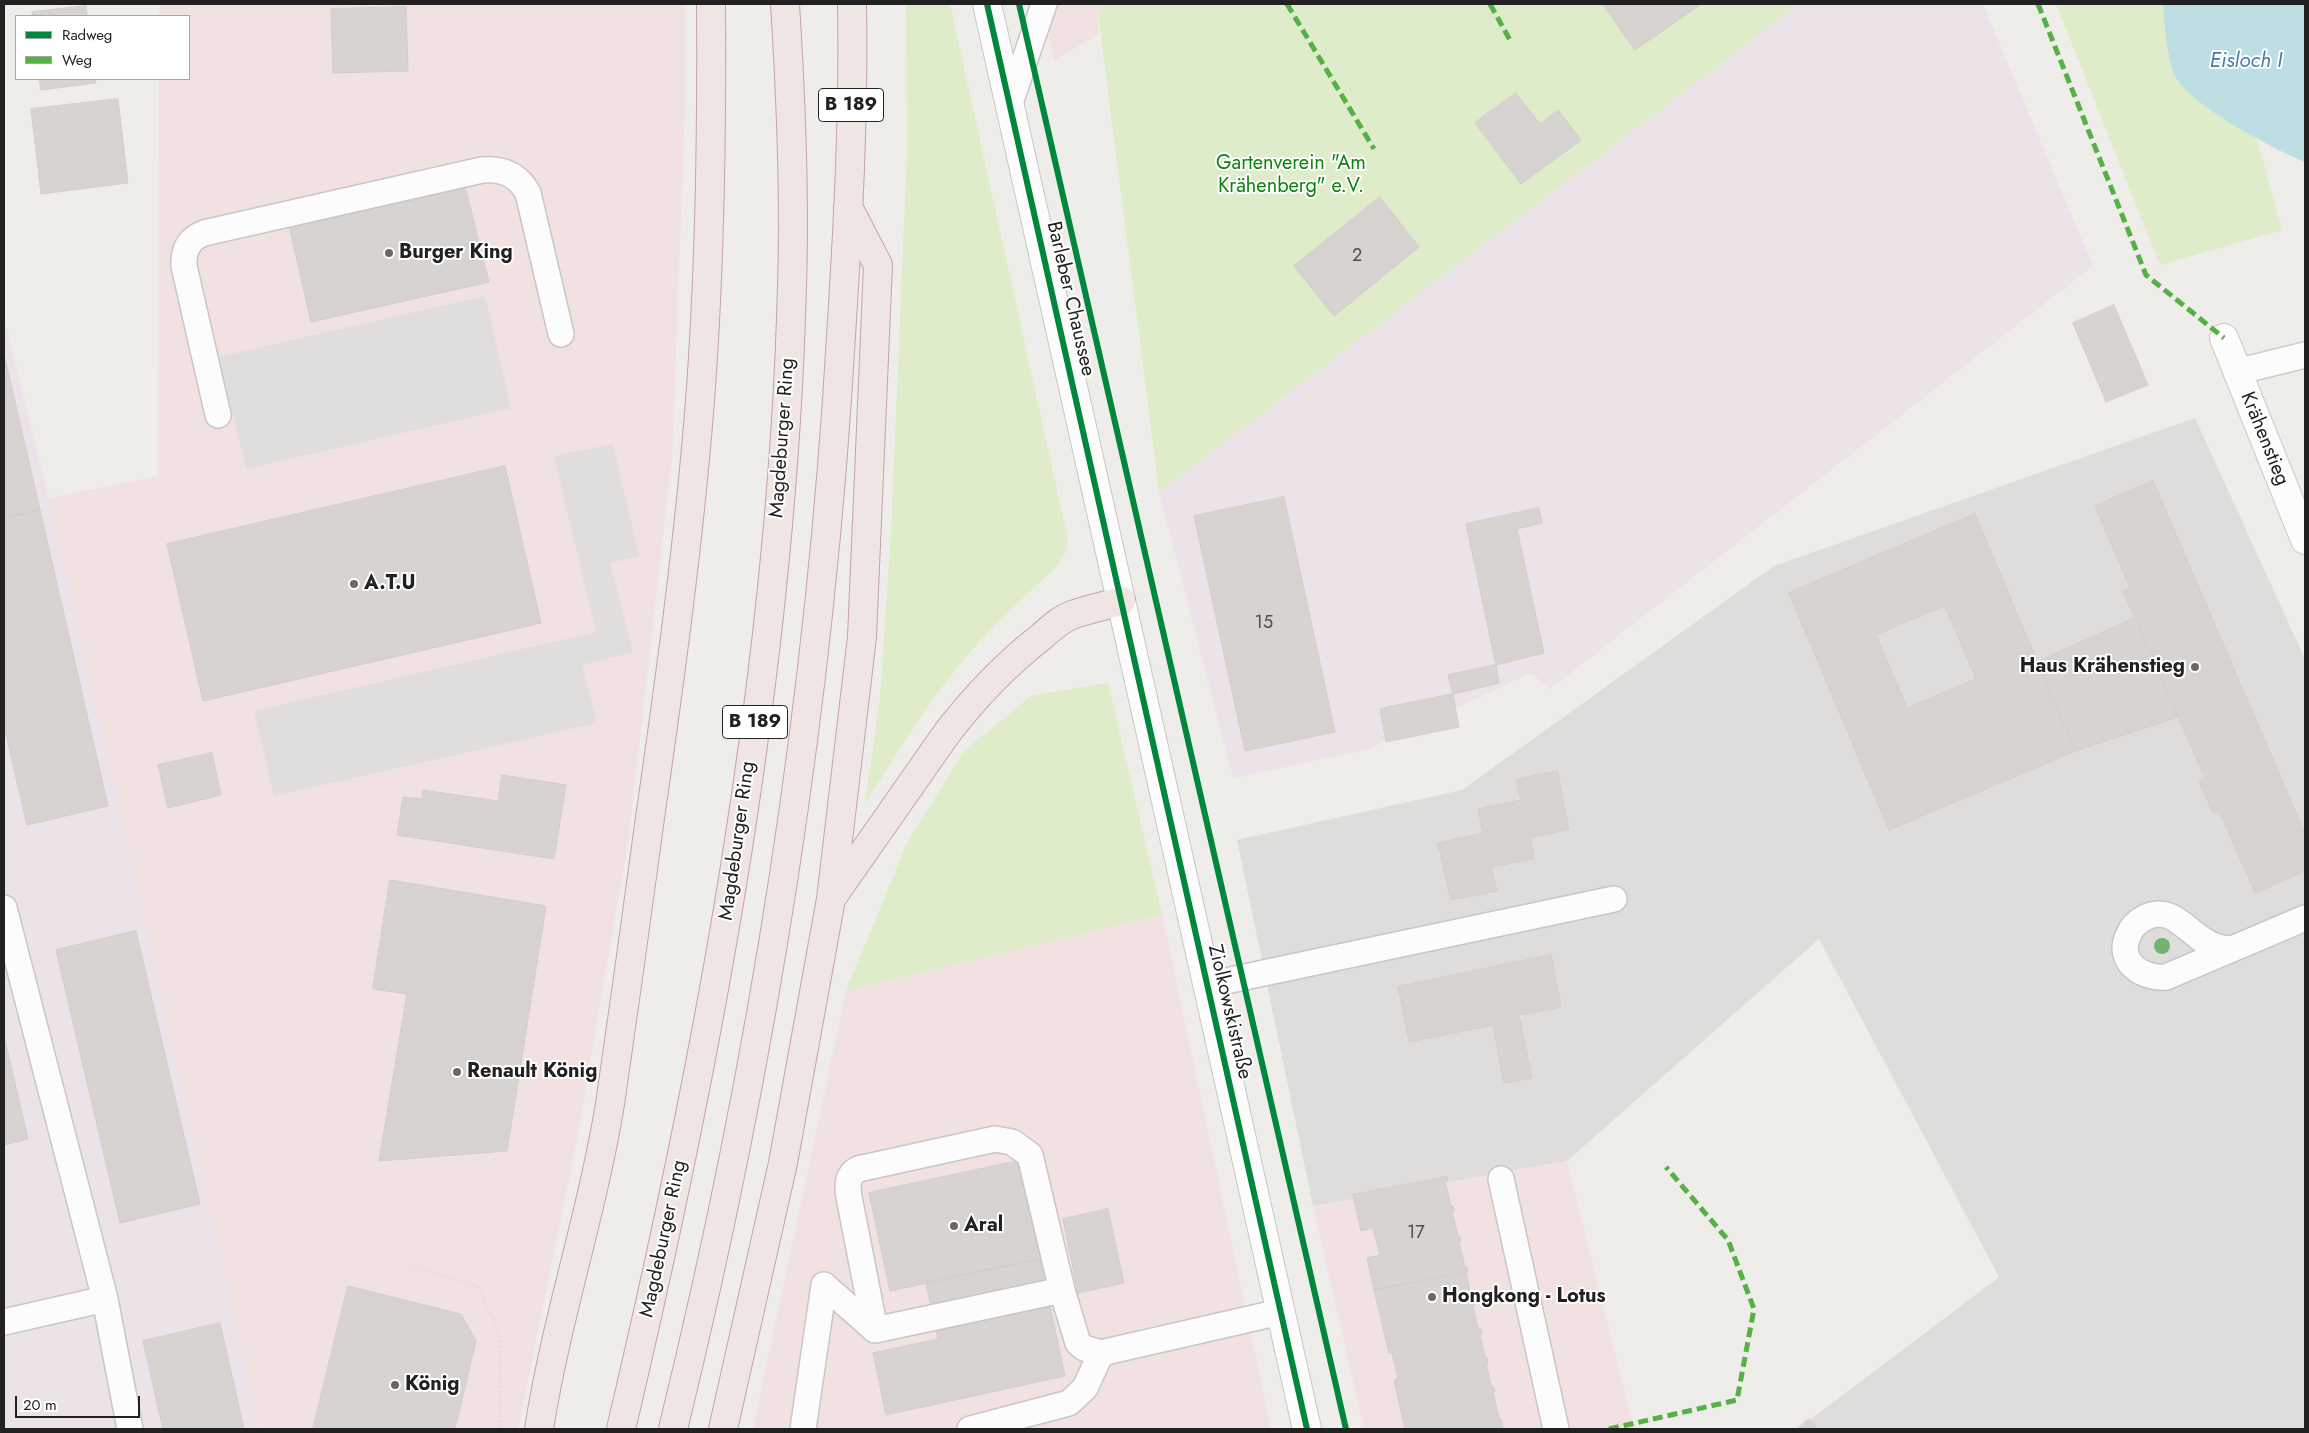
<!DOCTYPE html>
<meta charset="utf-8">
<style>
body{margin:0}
#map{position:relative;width:2309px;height:1433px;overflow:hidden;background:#efedea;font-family:Jost,sans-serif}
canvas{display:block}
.frame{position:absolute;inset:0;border:5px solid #212121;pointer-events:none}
.legend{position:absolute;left:15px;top:15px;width:175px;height:65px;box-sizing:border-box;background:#fff;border:1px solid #a6a6a6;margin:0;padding:6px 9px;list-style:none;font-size:15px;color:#212121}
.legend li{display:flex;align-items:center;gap:10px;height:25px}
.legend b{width:25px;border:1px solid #a6a6a6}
.scale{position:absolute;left:15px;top:1396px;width:125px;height:22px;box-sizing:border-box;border:2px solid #212121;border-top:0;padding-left:6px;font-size:15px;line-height:18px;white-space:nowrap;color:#212121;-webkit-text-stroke:4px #fff;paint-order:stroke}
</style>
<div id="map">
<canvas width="2309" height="1433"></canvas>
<div class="frame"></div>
<ul class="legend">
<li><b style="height:6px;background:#00873e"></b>Radweg</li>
<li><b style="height:6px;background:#55b145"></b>Weg</li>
</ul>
<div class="scale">20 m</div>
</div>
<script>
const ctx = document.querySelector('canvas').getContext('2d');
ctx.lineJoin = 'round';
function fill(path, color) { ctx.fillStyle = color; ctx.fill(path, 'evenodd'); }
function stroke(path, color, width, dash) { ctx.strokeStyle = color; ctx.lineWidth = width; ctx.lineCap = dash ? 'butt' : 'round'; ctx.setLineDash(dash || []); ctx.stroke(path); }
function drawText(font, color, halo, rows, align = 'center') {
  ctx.font = font + ' Jost,sans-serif'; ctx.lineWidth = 4; ctx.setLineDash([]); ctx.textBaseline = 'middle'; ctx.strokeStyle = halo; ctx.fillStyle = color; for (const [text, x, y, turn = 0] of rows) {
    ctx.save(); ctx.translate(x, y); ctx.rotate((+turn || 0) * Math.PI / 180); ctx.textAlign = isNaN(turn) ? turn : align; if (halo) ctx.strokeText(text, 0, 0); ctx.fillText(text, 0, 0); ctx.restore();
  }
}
fill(new Path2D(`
 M2195 418 2305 659V1429H1798L1999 1277 1819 939 1567 1161 1313 1206 1237 840 1462 790 1774 566Z`), '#dedddb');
fill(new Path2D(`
 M159 4H685L686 80 672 458 628 843 576 1144 518 1429H259L49 498 158 476 159 79H189V16H159Z
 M1042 4H1097L1099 33 1054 62Z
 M1162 914 1271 1429H753L846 991Z
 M1567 1161 1634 1429H1364L1313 1206Z`), '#f1e1e0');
fill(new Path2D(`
 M1799 4H1983L2093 266 1550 689 1531 673 1366 750 1233 778 1159 492Z
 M4 318 49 498 259 1429H4Z`), '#ece3e9');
fill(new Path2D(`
 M906 4H950L1068 540 1064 555 1057 566C1031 591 1004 615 980 641 935 690 900 749 865 804L880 698 891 532 907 154Z
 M1097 4H1799L1159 492Z
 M2056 4H2163C2164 22 2167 55 2173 72 2182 96 2236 126 2257 139L2282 230 2160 265Z
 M1108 683 1162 914 846 991 907 843 964 751 1031 696Z`), '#deecc9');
fill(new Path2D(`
 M485 296 511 408 246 469 218 357Z
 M613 444 639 556 610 563 633 652 582 665 597 723 274 796 254 711 596 632 554 456Z
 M2108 892 2128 910 2117 923 2111 939 2116 968 2087 982 2084 957 2086 933 2094 910Z`), '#dfdedd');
fill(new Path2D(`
 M2163 4H2305V162C2275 150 2184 103 2173 72 2167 53 2164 24 2163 4Z`), '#bddee2');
const building = new Path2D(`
 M1603 4H1699L1700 5 1635 50Z
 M86 6 87 16H32V12Z
 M406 7 408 71 333 73 331 9Z
 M40 79H95L96 83 41 90Z
 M1516 93 1540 124 1558 110 1581 140 1521 184 1475 123Z
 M118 99 128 183 41 194 31 109Z
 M465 186 489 282 311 322 289 225Z
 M1380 197 1419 247 1334 316 1294 266Z
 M2114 305 2148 385 2106 402 2073 323Z
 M4 354 40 510 4 518Z
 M505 466 541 623 203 701 167 544Z
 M2153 481 2305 834V871L2255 893 2219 810 2213 813 2199 781 2205 778 2123 591 2130 588 2095 506Z
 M1284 497 1335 732 1245 751 1194 516Z
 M1539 508 1542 523 1517 529 1544 653 1496 665 1466 524Z
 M40 510 108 806 27 825 4 726V518Z
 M1975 514 2075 751 1889 830 1789 593ZM1945 606 1976 679 1907 708 1876 635Z
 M2135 618 2178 717 2075 751 2037 662Z
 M1496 665 1499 683 1453 694 1448 675Z
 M1453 694 1459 727 1386 742 1380 709Z
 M212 753 221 795 168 808 158 765Z
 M1557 771 1569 829 1531 838 1534 859 1491 867 1497 891 1451 900 1438 843 1483 833 1478 809 1521 800 1516 780Z
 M502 775 566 785 554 859 397 835 403 797 422 799 423 790 498 801Z
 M390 880 546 906 507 1151 379 1161 407 994 373 989Z
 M136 931 200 1204 120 1223 56 950Z
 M1551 955 1561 1007 1519 1015 1532 1078 1504 1083 1493 1025 1409 1042 1398 987Z
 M4 1036 28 1139 4 1145Z
 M1018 1161 1040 1259 890 1291 869 1193Z
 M1447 1177 1448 1181H1445L1451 1206H1453L1454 1211H1452L1458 1237 1460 1236 1461 1241 1459 1242 1465 1267H1467L1468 1272 1374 1290 1367 1258 1380 1255 1373 1228 1361 1231 1353 1195Z
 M1108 1209 1124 1283 1078 1293 1063 1219Z
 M1040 1259 1065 1376 886 1415 873 1353 938 1339 926 1283Z
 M1466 1273 1472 1301 1475 1300V1305L1473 1306 1478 1329H1481L1482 1334 1480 1335 1485 1358 1487 1357 1488 1363H1486L1491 1386H1493L1495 1391 1493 1392 1499 1419H1501L1503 1427 1501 1429H1405L1394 1380 1398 1379 1392 1353H1389L1374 1290Z
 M348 1286 461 1314 476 1341 455 1429H313Z
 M220 1323 244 1429H163L143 1341Z
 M1809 1419 1817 1429H1797Z`);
fill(building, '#d6d3d1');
stroke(building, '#d2cecb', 1);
const service = new Path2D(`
 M1010 103 1044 4
 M2236 372 2305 355
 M218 415 184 266C183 250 189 239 204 233L482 170C503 168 518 175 528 193L561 334
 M4 908 105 1299 4 1322
 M2232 949C2222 949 2212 946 2203 940 2185 929 2171 906 2146 917 2138 921 2131 928 2128 936 2116 962 2143 979 2166 977L2305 918
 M1207 985 1614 899
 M1501 1179 1556 1429
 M824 1285 875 1330 1062 1290 1078 1343 1084 1348 1101 1353 1280 1312
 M105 1299 130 1429
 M875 1330 849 1197C847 1185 847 1175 858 1169L995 1139 1012 1142 1030 1155 1062 1290
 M803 1429 824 1285
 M970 1429 1069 1403 1085 1388 1101 1353`);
const minor = new Path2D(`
 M2224 338 2305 540`);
const tertiary = new Path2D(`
 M987 4 1307 1429`);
const trunk = new Path2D(`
 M833 896 947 733C974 698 1005 665 1041 637 1050 629 1061 619 1072 615 1088 609 1105 606 1121 601
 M539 1429C556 1320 592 1214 610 1104 624 1009 637 913 650 818 670 679 689 541 700 401 710 269 712 136 711 4
 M621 1429C709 1057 782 669 792 286 795 192 791 98 785 4
 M673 1429C761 1071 820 705 841 336 848 226 854 115 852 4
 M723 1429 783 1163 831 899 862 637 878 265 848 207`);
stroke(service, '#c8c7c6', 28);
stroke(minor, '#c8c7c6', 30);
stroke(tertiary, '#c8c7c6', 30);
stroke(trunk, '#c5a1ae', 30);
stroke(new Path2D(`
 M410 1266 478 1286 501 1338 500 1429`), '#ecdbda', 3, [2.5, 2.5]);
stroke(service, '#fdfcfc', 25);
stroke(minor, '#fdfcfc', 28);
stroke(tertiary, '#fdfcfc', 28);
stroke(trunk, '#efe6e4', 28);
stroke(new Path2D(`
 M1287 4 1374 149
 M1490 4 1510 40
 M2038 4 2146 275 2224 338
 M1609 1429 1737 1400 1754 1309 1728 1240 1666 1167`), '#55b145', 5, [10, 5]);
stroke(new Path2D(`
 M987 4 1307 1429
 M1019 4 1346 1429`), '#00873e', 6);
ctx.fillStyle = '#72b370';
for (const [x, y] of [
 [2162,946]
]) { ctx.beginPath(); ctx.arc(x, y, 8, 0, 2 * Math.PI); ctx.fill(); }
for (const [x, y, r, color] of [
 [389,253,5,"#696867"],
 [354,584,5,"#696867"],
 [2195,667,5,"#696867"],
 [457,1072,5,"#696867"],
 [954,1226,5,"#696867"],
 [1432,1297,5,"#696867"],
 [395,1385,5,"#696867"]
]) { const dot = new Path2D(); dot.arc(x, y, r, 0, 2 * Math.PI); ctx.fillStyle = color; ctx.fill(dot); stroke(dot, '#fff', 2); }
drawText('18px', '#4e4e4d', null, [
 ["2",1357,257],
 ["15",1264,624],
 ["17",1416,1234]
]);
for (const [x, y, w] of [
 [851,105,65],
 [755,722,65]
]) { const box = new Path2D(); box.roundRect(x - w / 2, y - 16.5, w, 33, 4); ctx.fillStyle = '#fff'; ctx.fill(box); stroke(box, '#212121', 1); }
drawText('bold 19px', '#212121', null, [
 ["B 189",851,105],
 ["B 189",755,722]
]);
drawText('20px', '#0b830c', '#fff', [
 ["Gartenverein \"Am",1291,164],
 ["Krähenberg\" e.V.",1291,187]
]);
drawText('bold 20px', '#212121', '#fff', [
 ["Burger King",399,253],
 ["A.T.U",364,584],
 ["Haus Krähenstieg",2185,667,"right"],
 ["Renault König",467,1072],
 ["Aral",964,1226],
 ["Hongkong - Lotus",1442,1297],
 ["König",405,1385]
], 'left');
drawText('20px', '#212121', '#fff', [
 ["Barleber Chaussee",1070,299,77],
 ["Magdeburger Ring",783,438,-86],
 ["Krähenstieg",2264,439,68],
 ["Magdeburger Ring",738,841,-82],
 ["Ziolkowskistraße",1229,1012,77],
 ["Magdeburger Ring",664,1239,-78]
]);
drawText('italic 21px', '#457ba3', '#fff', [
 ["Eisloch I",2246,62]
]);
</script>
